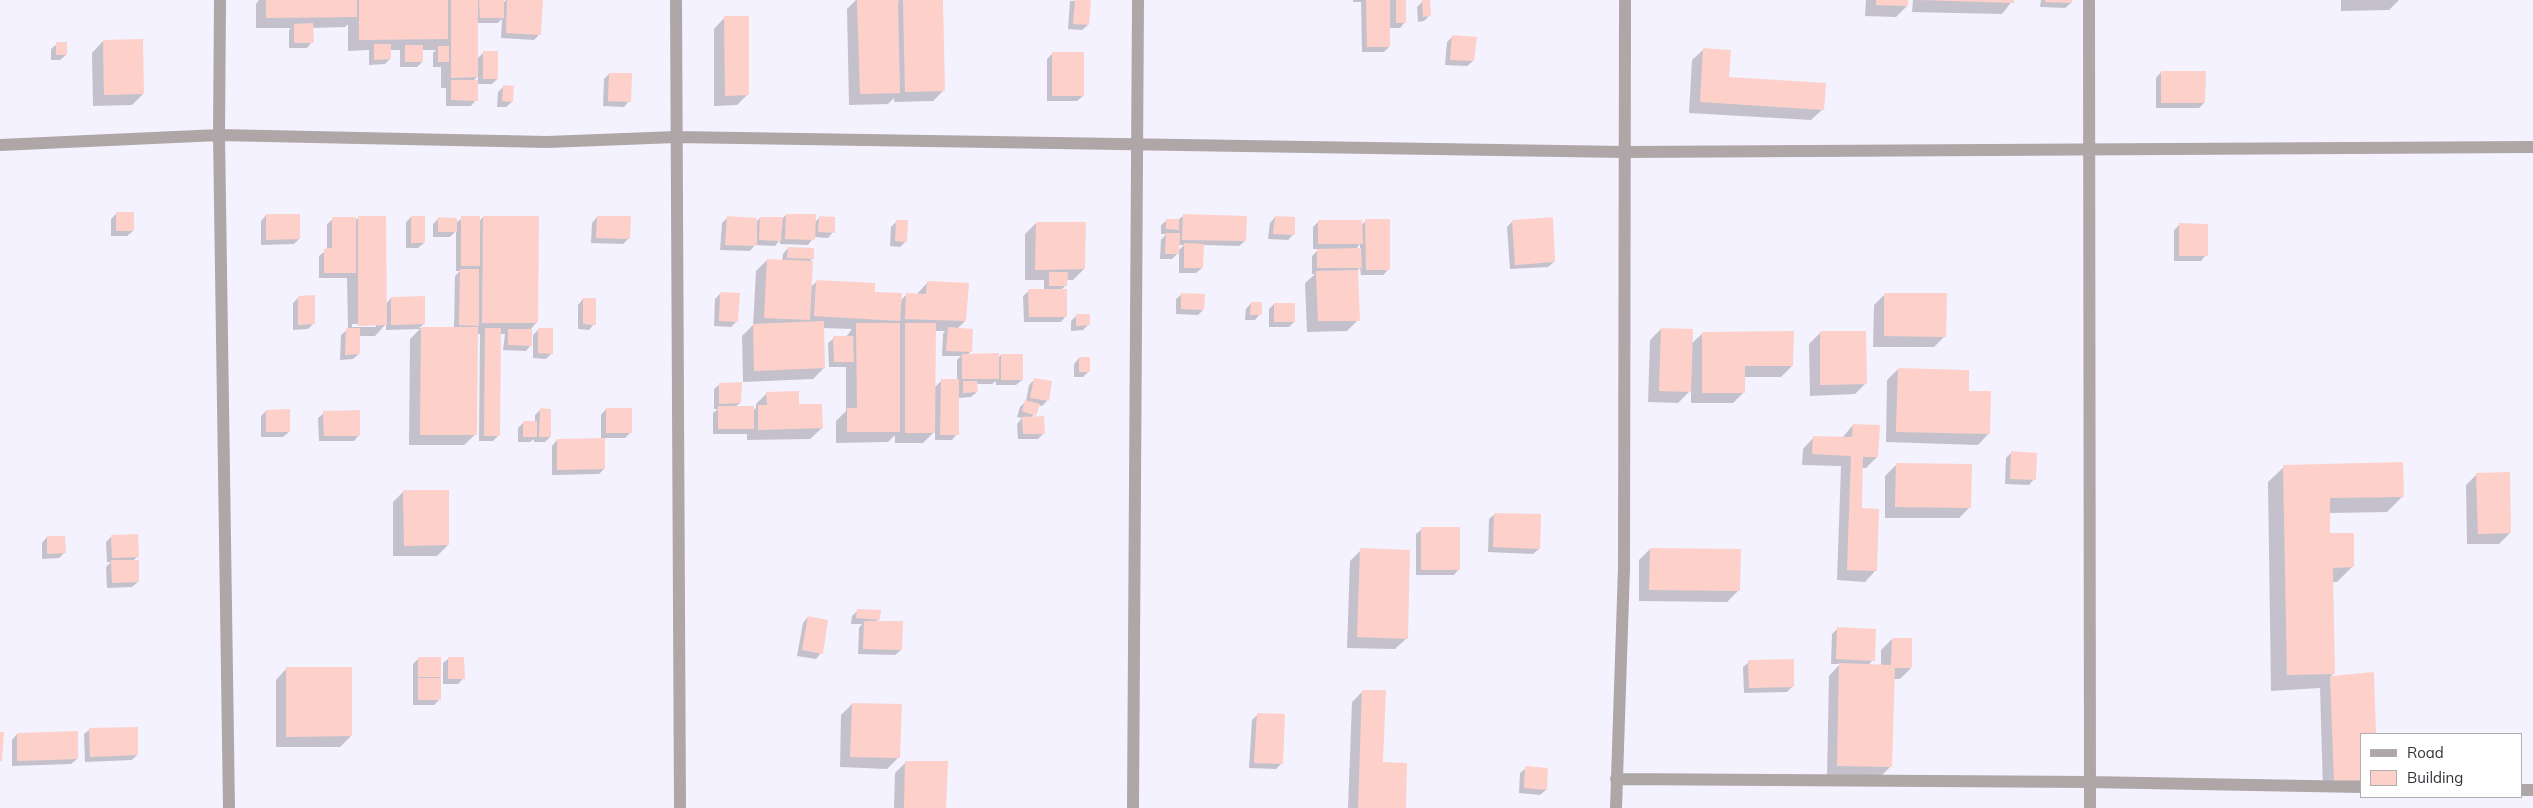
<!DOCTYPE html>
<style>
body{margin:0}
#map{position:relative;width:2533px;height:808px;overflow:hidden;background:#f5f2ff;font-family:Mulish,sans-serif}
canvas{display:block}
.legend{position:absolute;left:2360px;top:733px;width:162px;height:65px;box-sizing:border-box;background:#fff;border:1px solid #aeaeb0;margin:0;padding:6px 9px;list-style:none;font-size:15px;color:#35343a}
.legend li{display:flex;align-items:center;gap:10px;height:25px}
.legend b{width:25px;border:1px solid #aeaeb0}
</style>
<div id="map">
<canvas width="2533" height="808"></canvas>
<ul class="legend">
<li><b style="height:6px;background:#aea6a7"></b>Road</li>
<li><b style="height:14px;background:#fdd1c9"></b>Building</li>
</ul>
</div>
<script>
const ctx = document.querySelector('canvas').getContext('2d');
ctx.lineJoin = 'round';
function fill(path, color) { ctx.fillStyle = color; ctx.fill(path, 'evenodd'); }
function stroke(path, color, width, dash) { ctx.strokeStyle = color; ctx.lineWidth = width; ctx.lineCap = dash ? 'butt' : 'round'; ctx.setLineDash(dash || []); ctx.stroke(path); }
fill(new Path2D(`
 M259 0H503V3L506 0H542L540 34 534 40 501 38 502 19 498 23H477V59L483 53 497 79 492 84H476V100L471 106H446V88H441V67H433V53L436 50H422V62L417 67H400V50H390V59L385 64 369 65V50L348 51V24L345 27 312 28V42L307 48H289V30L291 28H256V4ZM478 76V82H472Z
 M856 0H897V3L899 0H942L944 90 933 101 894 102V98L888 104 849 105 847 9Z
 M1090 0 1088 25 1082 30 1068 29 1070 1Z
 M1353 0H1405V22L1400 28H1389V47L1384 52H1362L1361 2H1353Z
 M1429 0V16L1424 21 1418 22 1417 7 1423 1Z
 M1866 0H1907V6L1896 17 1865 16Z
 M1913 0H2013L2002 14 1912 12Z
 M2041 0H2071V3L2065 8 2040 7Z
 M2341 0H2399L2389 10 2341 11Z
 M725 17 748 94 737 105 714 106V29Z
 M1453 36 1473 61 1467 66 1445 65 1447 42Z
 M103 41 143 94 132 105 93 106 92 53Z
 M57 44 66 55 60 60H51V49Z
 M1704 49 1728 78 1823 109 1811 120 1689 113 1692 60Z
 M1053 53 1083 96 1077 101H1047V59Z
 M2161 72 2204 103 2199 108H2156V78Z
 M609 74 629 101 624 107 603 106 604 79Z
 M504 86 512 102 506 107H497L498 92Z
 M116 214 133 231 127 236H111V219Z
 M266 215 299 239 294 244 261 245V221Z
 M786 215 815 222 820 217 833 232 828 238 814 237 808 245 780 244V240L775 246 755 245 750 251 720 250 722 223 727 218 756 222 760 218H783Z
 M1183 216 1245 241 1239 246 1203 245 1202 268 1196 273H1179V252L1172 259H1160L1161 240 1166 234H1161V225L1167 220H1178ZM1178 245H1184L1178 251Z
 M411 217 424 243 418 248H406V222Z
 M483 217 536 323 531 329V345L526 351 503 350 505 334H500L498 436 493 441H479L480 334H477L476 434 464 445H409L410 339 420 329 386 330V324L375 336H359V354L353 359 340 360 341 335 348 329 347 278H319V256L327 250V224L333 219 355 221 358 218 386 304 391 298 424 324 419 328H454L455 276 460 271H456V231L450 237H433V224L438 219 456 223 462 218 479 222ZM352 324H376V327H352Z
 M597 217 629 238 623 244 591 243 592 223Z
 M1275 217 1293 235 1288 240 1268 239 1270 223Z
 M897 221 906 241 900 247 890 246 891 227Z
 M1319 221 1361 225 1366 221 1389 269 1383 275H1361L1360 268 1357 271 1358 320 1347 331 1307 332 1305 283 1315 274H1312V256L1319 249H1313V227ZM1360 244V250H1355Z
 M1513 221 1554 262 1548 267 1510 269 1507 227Z
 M1036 223 1084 269 1073 280H1066V285L1061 290 1066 316 1061 322H1024L1023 296 1029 291 1044 290V280H1025V234Z
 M2180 224 2206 255 2201 261H2174V230Z
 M788 248 812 259 809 262 811 287 817 281 900 301 907 294H917L928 282 965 321 957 329 971 351 967 355 997 359 1001 355 1022 380 1016 385H996V381L992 384H976L977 392 971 397 958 398 957 434 952 440H935V431L923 443H895V435L888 442 836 443V421L846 411V367H829L828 343 834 338 846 337 852 329 823 328 824 368 813 379 743 382 742 336 753 325 756 271 767 260 782 261 783 254ZM934 331H945L943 334 942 356H961L957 360V380L941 381 934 388Z
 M721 293 737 321 731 327 714 326 715 299Z
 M1182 294 1203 310 1198 315 1176 314V299Z
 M1885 294 1945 336 1934 347H1873L1874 305Z
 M299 297 313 324 308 329 293 330V303Z
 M583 299 594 324 589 330 578 329V305Z
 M1251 303 1260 314 1255 320H1245L1246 309Z
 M1274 304 1294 322 1289 327H1269V309Z
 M1077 315 1089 324 1083 330 1071 331V321Z
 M539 329 552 353 546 359 533 358V335Z
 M1661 329 1691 344 1703 333 1792 366 1781 377H1744V392L1733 403H1691V390L1678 403 1648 402 1650 340Z
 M1820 333 1866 383 1855 394 1810 396 1809 344Z
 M1079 358 1088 372 1083 377H1074V364Z
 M1898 369 1968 392 1989 433 1978 445 1886 442 1887 380Z
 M1035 379 1047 401 1042 406 1038 405 1032 418 1044 433 1038 439H1018L1017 424 1022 418 1017 417 1020 407 1026 401 1029 385Z
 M720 384 740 403 735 407 752 412 756 408V404L767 393 797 406 822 428 810 439 747 440V434H713V413L718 409H714V389Z
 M606 409 631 432 625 438H604V469L599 474 552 475V446L557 440 601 439V415Z
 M540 410 550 437 545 442H534V439L530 442H518V428L523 423H535V415Z
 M266 411 289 432 283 437H261V416Z
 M324 413 359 435 354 441H319L318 418Z
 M1853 425 1877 457 1866 468H1861L1860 509 1876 570 1865 582 1837 580 1841 466 1802 465 1803 449 1814 437 1842 438Z
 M2012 452 2034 479 2029 485 2005 484 2006 458Z
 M1896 465 1970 507 1959 518H1885V476Z
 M2284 467 2403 496 2387 512 2329 513V534L2353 566 2337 582H2332L2333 674 2330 677 2373 674 2375 734H2362V790L2323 791 2320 688 2271 691 2268 482Z
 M2477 474 2510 533 2499 544H2467L2466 485Z
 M404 491 448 545 437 556H393V502Z
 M1495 514 1539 549 1533 554 1488 552 1489 519Z
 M1422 529 1459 569 1454 575H1416V534Z
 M112 536 138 556 133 561 138 582 132 587 107 588 106 567 111 562H107L106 542Z
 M47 537 64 553 59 558 42 559V543Z
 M1650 549 1738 591 1727 602 1639 601V560Z
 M1361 550 1407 638 1395 649 1347 648 1350 561Z
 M858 610 878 620 876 622 901 650 895 655 858 654 859 628 862 624H851L852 616Z
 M808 617 821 653 816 659 797 656 803 623Z
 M1838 628 1873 660 1868 665 1881 666V650L1892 639 1911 668 1900 679H1893L1891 766 1880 777 1827 776 1829 676 1840 664H1831L1832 634Z
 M440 658V699L434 705H413V664L418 659Z
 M449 658 463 679 458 684H443V663Z
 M1749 662 1793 686 1787 692 1744 693 1743 667Z
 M287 668 351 736 340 747H276V680Z
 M1363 691 1382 763 1404 808H1348L1352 702Z
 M852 704 898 758 887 769 840 767 841 715Z
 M1258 714 1281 764 1276 769 1249 768 1252 720Z
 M90 729 137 755 132 760 85 762 84 734Z
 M17 734 77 759 71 764 12 766V740Z
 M906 762 945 808H894L895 773Z
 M1526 768 1546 790 1540 795 1519 793 1520 773Z`), '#0003');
fill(new Path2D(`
 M266 0H357V17L266 18Z
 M359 0H448V39L359 40Z
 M451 0H478V77L451 78Z
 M479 0H504V18H480Z
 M507 0H543L541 35 506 33Z
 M857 0H898L900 93 860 94Z
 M903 0H943L945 91 905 92Z
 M1075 0H1091L1089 25 1073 24Z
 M1366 0H1390V47H1367Z
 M1396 0H1406V23H1396Z
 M1422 0H1430L1431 16 1423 17Z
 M1876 0H1908V6L1876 5Z
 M1920 0H2014V3Z
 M2045 0H2072V3L2045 2Z
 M724 16H749V95L725 96Z
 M313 23 314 43H294V24Z
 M1452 35 1477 37 1474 61 1450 60Z
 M143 39 144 94 104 95 103 40Z
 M56 42H67V55H56Z
 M374 44H391V59L374 60Z
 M405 45H423V62H405Z
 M438 46H449V62H438Z
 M1703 48 1731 50 1729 77 1826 83 1824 110 1700 102Z
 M483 51H498V79H483Z
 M1052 52H1084V96H1052Z
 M2161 71H2206L2205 103H2161Z
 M609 73H632L631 102 608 101Z
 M451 80H478V101L451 100Z
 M503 85 514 86 513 102 502 101Z
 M116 212H134V231H116Z
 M266 214H300V239L266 240Z
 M786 214H816L815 240 785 239Z
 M1183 214 1247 216 1246 241 1182 240Z
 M358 216H386L387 325 358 326Z
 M411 216H425V243H411Z
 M461 216H480V266H461Z
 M483 216H539L538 323H482Z
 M597 216H631L630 239 596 238Z
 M727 216 757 218V246L725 245Z
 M819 216 835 217V233L818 232Z
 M1275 216 1295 217V235L1273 234Z
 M332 217H356V273H324V249L332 248Z
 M438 217 457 218V232H438Z
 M760 217H783L781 241 759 240Z
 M1553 217 1555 262 1515 265 1512 220Z
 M1166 219H1179V230L1166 229Z
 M1365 219H1390V270H1366Z
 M896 220H908L907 242 895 241Z
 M1318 220H1362L1363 244H1318Z
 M1036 222H1086L1085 269 1035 270Z
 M2179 223 2208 224V256H2179Z
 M1166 233H1180L1179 254H1165Z
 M1184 243 1204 244 1203 268H1184Z
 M788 247 814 248V259L787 258Z
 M1361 248 1362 268H1317V249Z
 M767 259 813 261 810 320 764 318Z
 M460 269H479V326L459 325Z
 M1358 270 1360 321H1318L1316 271Z
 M1049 272H1068L1067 286H1049Z
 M816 280 875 283V292L902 293 900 321 814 316Z
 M927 281 969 283 966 321 905 319 906 293 926 294Z
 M1028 289H1067V317H1029Z
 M720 292 740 293 738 322 719 321Z
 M1181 293 1205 294 1204 310 1181 309Z
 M1884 293H1947L1946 337 1884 336Z
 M315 295V324L298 325V296Z
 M425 296V324L391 325V297Z
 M583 298H596V325L583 324Z
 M1251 302H1262V315H1250Z
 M1274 303H1295V322H1274Z
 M1076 314H1090V325L1076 326Z
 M824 321 825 368 754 371 753 324Z
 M856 323H900V432H847V408H857Z
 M905 323H936L935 433H905Z
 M421 327H478L477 435H420Z
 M948 327 973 329 972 352 946 351Z
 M346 328H360V354L345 355Z
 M485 328H501L500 436H484Z
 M538 328H553V354L538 353Z
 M1661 328 1693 329 1691 392 1659 391Z
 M508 329H532V346L508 345Z
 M1794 331 1793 366H1745V393H1702V332Z
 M1820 331H1866L1867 384 1820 385Z
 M833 336H853L854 362H834Z
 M999 353V379H962V354Z
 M1001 354H1023V380H1001Z
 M1079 357H1090V372H1079Z
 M1898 368 1969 370V391H1991L1990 434 1896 432Z
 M1034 378 1052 381 1049 401 1030 398Z
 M941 379H959V435H940Z
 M963 381H977L978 392 963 393Z
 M742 382 741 403 719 404V383Z
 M799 391V404H822L823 428 758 430V405H767L766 392Z
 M1025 400 1040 404 1036 416 1022 411Z
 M718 406H754V429H718Z
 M540 408 551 409V437H539Z
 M606 408H632V433H606Z
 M290 409V432H266V410Z
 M360 410V436H324L323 411Z
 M1044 416 1045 434H1023L1022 417Z
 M523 421H537V437H523Z
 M1853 424 1880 425 1878 457H1863L1862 508 1879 509 1877 571 1847 570 1851 456 1812 454 1813 436 1852 437Z
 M605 438V469L557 470V439Z
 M2011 451 2037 453 2036 480 2010 479Z
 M2403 462 2404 497 2330 498V533H2354V567L2333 568 2335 674 2287 675 2283 465Z
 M1896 463 1972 464 1971 508 1895 507Z
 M2510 472 2511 533 2478 534 2476 473Z
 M403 490H449V545L404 546Z
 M1494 513 1541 514 1540 549 1493 547Z
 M1421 527H1460V570H1421Z
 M138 534 139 557 112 558 111 535Z
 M47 536H65L66 553 47 554Z
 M1360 548 1410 550 1408 639 1357 637Z
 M1650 548 1741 549 1740 591 1649 590Z
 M111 560H139V582L112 583Z
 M857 609 881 610 880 620 856 618Z
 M808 616 828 620 823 654 802 650Z
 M864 621H903L902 650 863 649Z
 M1837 627 1876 629 1875 661 1836 659Z
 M1892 638H1912V668H1895L1892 767 1837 766 1839 663 1891 665Z
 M418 657H441V677H418Z
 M448 657H464L465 679H448Z
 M1794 659V687L1749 688 1748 660Z
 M286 667H352V736L286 737Z
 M2374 672 2376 734H2362V780L2334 781 2330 676Z
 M418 678H441V700H418Z
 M1362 690H1386L1383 762 1407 763 1406 808H1358Z
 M852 703 902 704 900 758 850 757Z
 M1257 713 1285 714 1283 764 1254 763Z
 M138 727V755L90 757 89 728Z
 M78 731V759L17 761V733Z
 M0 732H4L2 761H0Z
 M905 761H948L946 808H904Z
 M1525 766 1548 768 1547 790 1524 788Z`), '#fdd1c9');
stroke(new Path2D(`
 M220 0 219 135 229 808
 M676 0 680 808
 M2089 0 2090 808
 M0 145 219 135 547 142 676 137 1624 152 2533 147
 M1616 779 2089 782 2362 787
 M2522 790H2533
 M1133 808 1138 0
 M1616 808 1624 568 1625 0`), '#aea6a7', 12);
</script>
